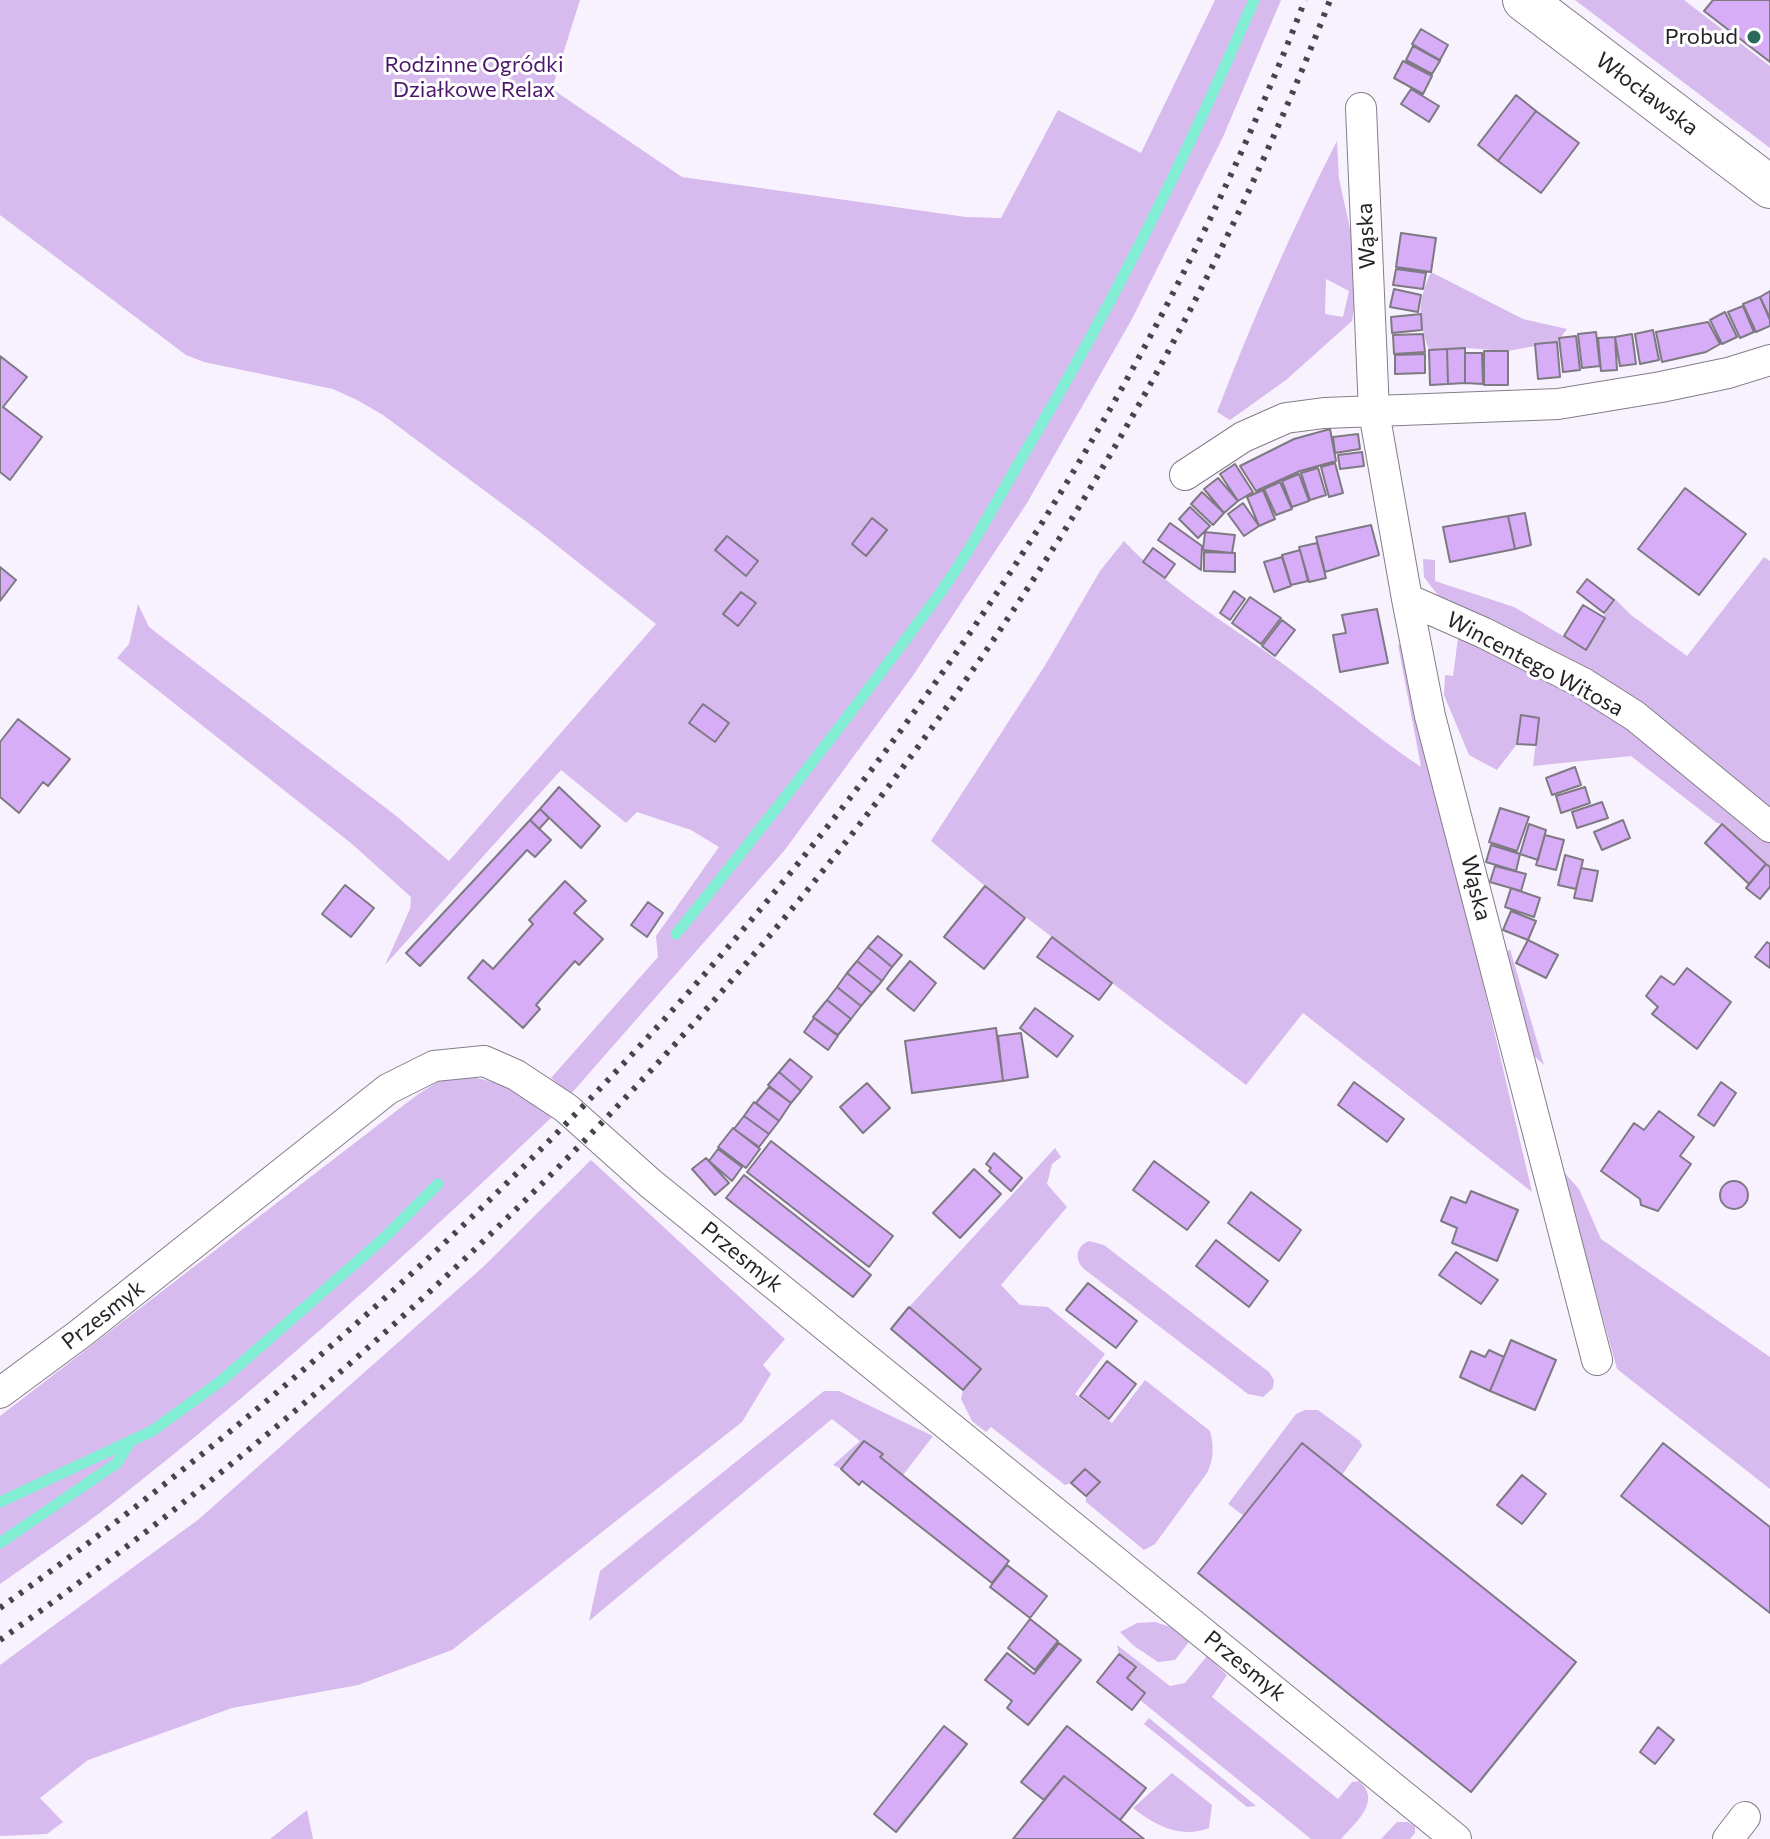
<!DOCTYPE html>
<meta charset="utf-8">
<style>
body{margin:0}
canvas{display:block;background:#f8f2fe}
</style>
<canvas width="1770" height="1839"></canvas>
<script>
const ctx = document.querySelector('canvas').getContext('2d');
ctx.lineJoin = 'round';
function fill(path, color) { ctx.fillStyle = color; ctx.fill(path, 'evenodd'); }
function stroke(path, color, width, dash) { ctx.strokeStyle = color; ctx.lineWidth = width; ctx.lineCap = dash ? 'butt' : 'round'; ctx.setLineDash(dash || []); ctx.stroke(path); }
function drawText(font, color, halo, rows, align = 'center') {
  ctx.font = font + ' Commissioner,sans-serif'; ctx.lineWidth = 6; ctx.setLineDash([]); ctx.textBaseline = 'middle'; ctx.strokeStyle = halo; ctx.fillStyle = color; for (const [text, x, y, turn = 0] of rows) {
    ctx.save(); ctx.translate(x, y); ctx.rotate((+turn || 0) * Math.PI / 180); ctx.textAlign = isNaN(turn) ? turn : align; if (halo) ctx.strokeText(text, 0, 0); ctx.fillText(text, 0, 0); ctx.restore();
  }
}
fill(new Path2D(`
 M0 0H580L552 89 682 177 966 217 1001 218 1058 110 1141 153 1215 0H1281L1223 137 1132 319 1027 503 912 677 784 851 570 1095 551 1078 658 957 656 936 719 847 691 830 637 812 626 823 561 770 385 965 410 909 411 897 352 844 117 658 129 644 138 604 149 627 395 815 449 861 656 624 536 529 383 415 357 400 333 389 204 362 186 355 0 215Z
 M1575 0H1684L1770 66V148Z
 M1337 141 1339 179 1351 233 1354 308 1352 321 1286 380 1230 420 1217 412C1253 319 1292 229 1337 141ZM1326 279 1349 291 1343 317 1325 314Z
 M1431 272 1523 319 1567 329 1557 342 1508 351 1465 348 1429 350C1418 319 1417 302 1431 272Z
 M1124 541C1168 588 1226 623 1279 661 1327 696 1372 734 1421 767L1398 645 1403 643 1532 1192 1303 1013 1246 1085 985 886 931 841 1044 667 1100 571Z
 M1764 557 1770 561V811L1440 598 1424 577 1423 559 1435 560V581L1514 607 1585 649 1614 598 1631 615 1687 656Z
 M1458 638C1503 657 1549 675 1590 701 1654 741 1712 791 1770 839V867L1723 824 1717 823 1631 756 1533 766 1539 718 1521 716 1517 744 1497 770 1469 755 1444 695 1445 675 1453 676Z
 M1510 949 1544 1065 1530 1052 1506 953Z
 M462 1076C501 1080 521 1093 552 1117 411 1251 267 1382 114 1502 77 1531 38 1557 0 1584V1416L417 1095 439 1081Z
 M1055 1148 1061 1157 1052 1164 1047 1184 1067 1207 1001 1285 1020 1305 1048 1307 1105 1354 1075 1394 1112 1423 1145 1380 1210 1431C1214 1447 1214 1459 1207 1473L1155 1544 1144 1550 1086 1502V1496L1100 1482 1085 1469 1071 1483 1065 1485 991 1427 986 1432 972 1421 961 1399 963 1390 981 1369 909 1307Z
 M591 1160 785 1339 763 1365 771 1374 742 1422 452 1650 358 1685 232 1708 88 1760 40 1798 63 1822 47 1834 0 1836V1665L199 1519 483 1267Z
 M1562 1170 1579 1189 1601 1239 1770 1357V1489L1617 1369Z
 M1089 1241 1104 1245 1269 1372 1274 1380 1273 1388 1263 1397 1248 1394 1084 1269C1074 1259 1076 1246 1089 1241Z
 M824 1391H839L933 1436 903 1475 880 1457 883 1454 864 1441 841 1469 833 1465 860 1441 832 1419 589 1621 600 1571Z
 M1305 1410H1318L1360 1441 1362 1446 1342 1475 1244 1516 1228 1504 1296 1414Z
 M1155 1622 1171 1627 1189 1642 1175 1660 1158 1662 1134 1646 1120 1632 1137 1623Z
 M1117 1645 1170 1686 1185 1683 1207 1656 1227 1675 1212 1697 1338 1799 1352 1782 1359 1781C1382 1801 1356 1822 1341 1839H1311L1140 1700 1145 1693 1127 1678 1135 1667 1119 1654Z
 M1149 1718 1256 1806 1247 1807 1144 1724Z
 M1172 1773 1212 1805 1209 1828C1181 1839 1156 1826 1133 1808Z
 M307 1810 313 1839H270Z
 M1397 1822H1408L1415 1826V1833L1410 1839H1381Z`), '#d7baee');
stroke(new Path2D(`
 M676 934C764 826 849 716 932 604 967 557 995 504 1024 454 1111 308 1187 156 1254 0
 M0 1502 152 1431 221 1381 384 1238 438 1184
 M0 1543 117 1463 130 1442`), '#82efd5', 11);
const building = new Path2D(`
 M1713 0H1770V62L1704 11Z
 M1421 29 1448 45 1440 60 1412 44Z
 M1413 46 1440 61 1432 74 1406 60Z
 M1403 61 1432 76 1423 94 1394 78Z
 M1411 89 1439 106 1429 122 1401 104Z
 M1516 95 1536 111 1498 161 1478 145Z
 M1536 111 1579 143 1541 193 1498 161Z
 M1401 233 1436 238 1431 272 1396 267Z
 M1396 269 1426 273 1423 289 1393 285Z
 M1394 289 1421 295 1418 312 1390 307Z
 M1770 291V318L1760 297Z
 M1760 297 1770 320V326L1756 332 1743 304Z
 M1743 306 1754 332 1740 338 1728 312Z
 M1725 312 1737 337 1722 344 1710 320Z
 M1421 314 1422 330 1392 333 1391 317Z
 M1708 322 1720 344 1706 352 1662 362 1656 332Z
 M1653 330 1659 360 1640 364 1635 334Z
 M1596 332 1600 366 1582 368 1578 334Z
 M1423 334 1425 352 1394 354 1393 335Z
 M1632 334 1636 364 1620 366 1615 337Z
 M1576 336 1580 370 1563 372 1559 338Z
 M1615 337 1617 370 1601 371 1598 338Z
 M1557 342 1560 377 1538 379 1535 344Z
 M1465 348V383L1448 384 1447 349Z
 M1447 349 1448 384 1430 385 1429 350Z
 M1484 351H1508V385H1484Z
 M1465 353H1482L1483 384 1465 383Z
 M1425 354V373L1395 374V355Z
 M0 356 27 377 3 407 42 437 10 480 0 472Z
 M1330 429 1336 461 1300 471 1256 491 1240 466 1294 439Z
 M1358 434 1360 449 1335 453 1333 437Z
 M1362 452 1364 466 1340 469 1338 455Z
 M1335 463 1343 493 1329 497 1321 467Z
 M1235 464 1253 492 1238 501 1220 474Z
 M1318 468 1326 495 1310 500 1301 473Z
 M1299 474 1309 501 1292 507 1282 481Z
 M1218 478 1238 501 1224 513 1204 489Z
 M1280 482 1292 509 1276 515 1264 489Z
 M1685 488 1746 534 1699 595 1638 549Z
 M1263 490 1275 519 1259 526 1247 497Z
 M1202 492 1224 513 1213 525 1191 504Z
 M1243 503 1259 526 1244 536 1228 514Z
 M1190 507 1210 526 1198 538 1179 519Z
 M1525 513 1531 545 1515 549 1508 516Z
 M1508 516 1515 549 1450 562 1443 527Z
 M872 518 887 530 866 556 852 544Z
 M1170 523 1202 546 1201 570 1158 540Z
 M1371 525 1379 555 1325 572 1316 537Z
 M1205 532 1235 535 1232 553 1203 550Z
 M727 536 758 561 746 576 715 550Z
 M1317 543 1326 578 1309 582 1299 547Z
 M1153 548 1175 564 1165 578 1143 562Z
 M1300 550 1308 581 1291 585 1282 555Z
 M1204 552 1235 553V572L1204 571Z
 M1282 557 1291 586 1274 592 1264 562Z
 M0 567 16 580 0 601Z
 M1587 579 1614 600 1604 613 1577 592Z
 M1234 591 1245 599 1230 620 1220 613Z
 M741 592 756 603 738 626 723 614Z
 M1250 597 1281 618 1261 644 1232 623Z
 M1583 605 1605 618 1586 650 1564 636Z
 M1377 609 1388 663 1340 672 1333 635 1346 633 1342 615Z
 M1282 620 1295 630 1275 656 1262 646Z
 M703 704 729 723 715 742 689 723Z
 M1521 715 1539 718 1536 745 1517 744Z
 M18 719 70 759 48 786 43 782 19 813 0 797V742Z
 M1575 767 1581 785 1552 795 1546 778Z
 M559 787 600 826 581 848 540 809Z
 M1585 787 1590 803 1561 813 1556 796Z
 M1602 802 1608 818 1577 828 1572 812Z
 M1500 808 1529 817 1517 851 1489 842Z
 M540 809 549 818 539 829 530 820Z
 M530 820 551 840 535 857 527 850 420 966 406 953Z
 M1623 820 1630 838 1602 850 1594 832Z
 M1529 824 1546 830 1538 860 1520 854Z
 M1722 824 1766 864 1749 884 1705 843Z
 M1545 835 1564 840 1556 870 1536 865Z
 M1491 845 1520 854 1516 871 1486 862Z
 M1565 855 1583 860 1576 889 1558 885Z
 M1766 864 1770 867V887L1760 899 1746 888Z
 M1495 866 1526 874 1521 891 1490 882Z
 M1581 868 1598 871 1592 901 1574 898Z
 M565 881 586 901 574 913 603 939 579 965 575 961 536 1005 540 1009 523 1028 468 978 483 960 493 969 533 924 529 920Z
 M345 885 374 908 351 937 322 914Z
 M985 886 1025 918 984 969 944 937Z
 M1511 888 1540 898 1534 917 1505 907Z
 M648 902 663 913 647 937 631 925Z
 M1511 911 1536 921 1528 940 1503 930Z
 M878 936 902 955 892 967 868 947Z
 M1052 937 1112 983 1099 1000 1037 957Z
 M1528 940 1558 955 1546 978 1516 963Z
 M1767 942 1770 944V968L1755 957Z
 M868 947 892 967 882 981 857 961Z
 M857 961 882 981 872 993 847 973Z
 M910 961 936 983 914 1011 887 989Z
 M1687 968 1731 1002 1697 1049 1652 1014 1658 1007 1646 996 1661 976 1674 985Z
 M847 973 872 993 861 1006 837 987Z
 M837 987 861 1006 851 1019 827 1000Z
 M827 1000 851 1019 838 1035 813 1017Z
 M1035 1008 1073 1036 1057 1057 1020 1028Z
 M814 1018 838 1036 828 1050 804 1032Z
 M996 1028 1003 1081 912 1093 905 1041Z
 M1021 1033 1028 1077 1003 1081 998 1036Z
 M790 1059 812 1077 801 1091 779 1072Z
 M779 1072 801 1091 791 1103 768 1085Z
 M1354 1082 1404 1119 1387 1142 1338 1105Z
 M1721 1082 1736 1093 1714 1126 1698 1115Z
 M867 1083 890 1108 863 1133 840 1107Z
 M769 1087 791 1103 779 1121 756 1103Z
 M754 1102 779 1121 769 1134 744 1116Z
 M1659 1111 1694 1137 1680 1156 1691 1164 1658 1211 1641 1205 1640 1199 1601 1171 1634 1123 1644 1130Z
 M744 1116 769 1134 759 1147 734 1129Z
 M733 1128 760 1149 746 1168 718 1147Z
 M771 1141 893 1236 869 1267 747 1172Z
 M718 1149 742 1167 732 1181 709 1161Z
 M994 1153 1022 1178 1011 1191 989 1171 991 1168 986 1164Z
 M706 1158 729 1183 715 1195 692 1169Z
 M1154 1161 1209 1202 1187 1230 1133 1190Z
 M974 1169 1001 1194 960 1238 933 1213Z
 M744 1175 871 1275 853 1297 726 1198Z
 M1720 1195a14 14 0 1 1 28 0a14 14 0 1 1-28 0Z
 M1471 1191 1518 1210 1497 1261 1452 1243 1457 1228 1441 1221 1451 1197 1466 1203Z
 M1251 1192 1301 1230 1279 1261 1228 1223Z
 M1216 1240 1268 1281 1249 1307 1196 1266Z
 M1456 1252 1498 1280 1481 1304 1439 1275Z
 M1088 1283 1137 1321 1116 1348 1066 1310Z
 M909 1307 981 1369 963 1390 891 1329Z
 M1511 1340 1556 1360 1535 1410 1490 1391Z
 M1489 1350 1504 1357 1490 1391 1460 1377 1471 1351 1485 1357Z
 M1107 1361 1136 1384 1109 1419 1080 1396Z
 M864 1441 883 1454 880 1457 1009 1561 992 1583 862 1481 859 1485 841 1469Z
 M1302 1443 1576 1662 1471 1792 1198 1573Z
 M1663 1443 1770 1527V1613L1621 1496Z
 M1085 1469 1100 1482 1086 1496 1071 1483Z
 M1522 1475 1546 1494 1522 1524 1497 1505Z
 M1007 1565 1047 1596 1030 1618 990 1587Z
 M1030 1619 1058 1641 1035 1670 1008 1648Z
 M1059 1643 1081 1660 1028 1725 1007 1708 1012 1701 985 1680 1007 1653 1034 1674Z
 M1119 1654 1136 1667 1127 1678 1145 1693 1132 1710 1097 1682Z
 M944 1726 967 1744 896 1832 874 1814Z
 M1067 1726 1146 1788 1120 1820 1064 1776 1044 1800 1021 1782Z
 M1658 1727 1674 1740 1655 1764 1640 1752Z
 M1064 1776 1120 1820 1144 1839H1013Z`);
fill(building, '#d6adf6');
stroke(building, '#7e7983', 2);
const street = new Path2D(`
 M1361 108 1374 412 1407 599 1430 716 1597 1360
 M1185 475 1243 437 1286 418 1324 413 1558 404 1661 387 1728 373 1770 360
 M1407 599 1484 633 1583 683 1635 716 1770 827
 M0 1393 81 1333 388 1089 434 1066 484 1061 516 1075 566 1108 650 1183 1456 1839
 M1728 1839 1745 1817`);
const secondary = new Path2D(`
 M1524 0 1770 187`);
stroke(street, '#837e88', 32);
stroke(secondary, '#837e88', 44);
stroke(street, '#fff', 30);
stroke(secondary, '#fff', 42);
stroke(new Path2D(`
 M0 1608C567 1201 1051 657 1305 0
 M0 1640C580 1228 1072 669 1330 0`), '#48444a', 6, [4, 8]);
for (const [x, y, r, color] of [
 [1754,37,8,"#286b5c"]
]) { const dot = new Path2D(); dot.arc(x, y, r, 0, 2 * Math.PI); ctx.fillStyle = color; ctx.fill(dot); stroke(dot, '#fff', 3); }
drawText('22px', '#262328', '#fff', [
 ["Probud",1738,37]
], 'right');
drawText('22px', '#4c176b', '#fff', [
 ["Rodzinne Ogródki",474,65],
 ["Działkowe Relax",474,90]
]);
drawText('22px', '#262328', '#fff', [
 ["Włocławska",1647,94,37],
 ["Wąska",1366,236,-93],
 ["Wincentego Witosa",1535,664,28],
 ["Wąska",1476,888,76],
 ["Przesmyk",742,1257,39],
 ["Przesmyk",103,1315,-38],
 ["Przesmyk",1245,1666,39]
]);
</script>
